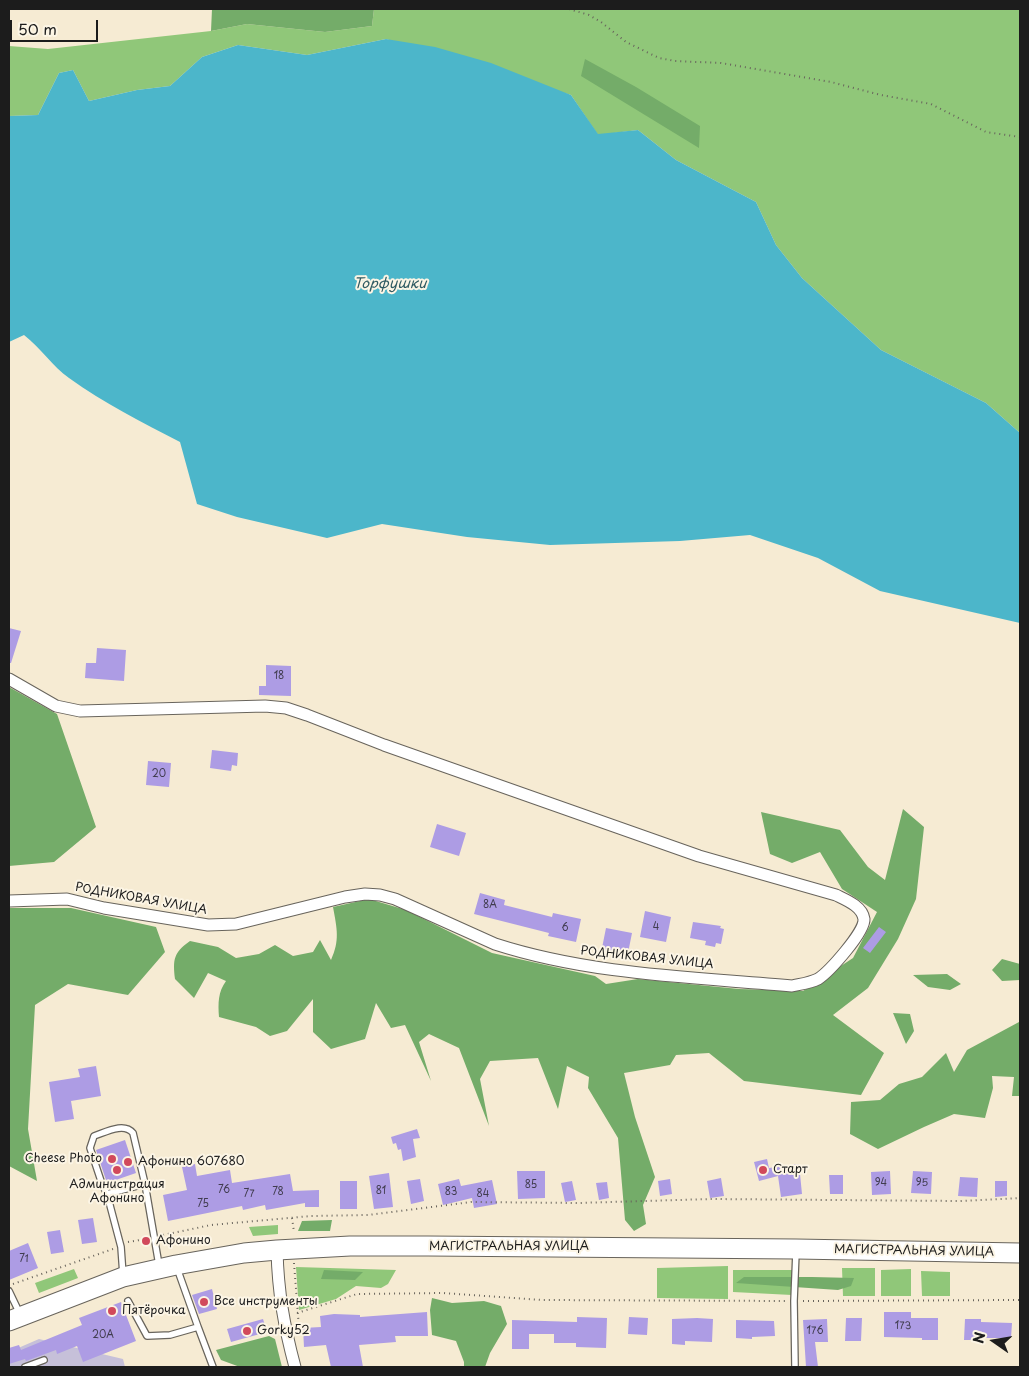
<!DOCTYPE html>
<meta charset="utf-8">
<style>
body{margin:0}
#map{position:relative;width:1029px;height:1376px;overflow:hidden;background:#f6ebd3;font-family:"Playpen Sans",sans-serif}
canvas{display:block}
.frame{position:absolute;inset:0;border:10px solid #1c1c1c;pointer-events:none}
.north{position:absolute;left:969px;top:1316px;width:50px;height:50px;-webkit-text-stroke:4px #fcf5e5;paint-order:stroke;rotate:283deg;font-size:14px;font-weight:700;line-height:20px;text-align:center;color:#1c1c1c}
.north::after{content:'';display:block;margin:auto;width:18px;height:22px;background:#1c1c1c;clip-path:polygon(50% 0,100% 100%,50% 72%,0 100%)}
.scale{position:absolute;left:10px;top:20px;width:88px;height:22px;box-sizing:border-box;border:2px solid #1c1c1c;border-top:0;padding-left:6px;font-size:15px;line-height:18px;white-space:nowrap;color:#1c1c1c;-webkit-text-stroke:4px #fcf5e5;paint-order:stroke}
</style>
<div id="map">
<canvas width="1029" height="1376"></canvas>
<div class="frame"></div>
<div class="north">N</div>
<div class="scale">50 m</div>
</div>
<script>
const ctx = document.querySelector('canvas').getContext('2d');
ctx.lineJoin = 'round';
function fill(path, color) { ctx.fillStyle = color; ctx.fill(path, 'evenodd'); }
function stroke(path, color, width, dash) { ctx.strokeStyle = color; ctx.lineWidth = width; ctx.lineCap = dash ? 'butt' : 'round'; ctx.setLineDash(dash || []); ctx.stroke(path); }
function drawText(font, color, halo, rows, align = 'center') {
  ctx.font = font + ' "Playpen Sans",sans-serif'; ctx.lineWidth = 4; ctx.setLineDash([]); ctx.textBaseline = 'middle'; ctx.strokeStyle = halo; ctx.fillStyle = color; for (const [text, x, y, turn = 0] of rows) {
    ctx.save(); ctx.translate(x, y); ctx.rotate((+turn || 0) * Math.PI / 180); ctx.textAlign = isNaN(turn) ? turn : align; if (halo) ctx.strokeText(text, 0, 0); ctx.fillText(text, 0, 0); ctx.restore();
  }
}
fill(new Path2D(`
 M39 1339 123 1359 125 1367H9V1352Z`), '#c6c0d9');
fill(new Path2D(`
 M374 9H1020V433L986 403 881 350 802 278 776 245 756 202 676 160 638 130 598 135 571 95 386 39 307 55 238 45 202 57 170 86 137 90 89 101 73 70 59 73 38 115 9 116V46L48 49 211 31 247 24 325 32 372 26Z
 M278 1225V1234L253 1236 249 1227Z
 M728 1266V1299L657 1298V1268Z
 M296 1267 396 1270 388 1284 381 1288 356 1286 336 1299 299 1310Z
 M842 1268H875V1296H843Z
 M74 1269 78 1278 39 1293 35 1283Z
 M911 1269V1296H881V1270Z
 M733 1270H792V1295L733 1292Z
 M921 1271 950 1272V1296H922Z`), '#90c779');
fill(new Path2D(`
 M212 9H374L372 26 325 32 247 24 211 31Z
 M585 59 636 87 700 126 699 148 581 76Z
 M9 687 57 714 96 827 54 862 9 866Z
 M903 809 924 827 916 899 898 939 868 988 833 1015 884 1053 861 1095 744 1081 709 1053 676 1055 670 1065 624 1073 635 1117 655 1177 643 1205 646 1224 634 1231 625 1220 618 1138 588 1088 589 1077 567 1066 558 1109 538 1058 490 1061 480 1079 489 1126 459 1048 429 1034 419 1042 431 1081 405 1025 391 1028 376 1003 365 1039 331 1049 313 1032V999L287 1031 270 1036 256 1027 219 1017C218 1003 218 992 226 981L208 973 194 998 175 979C173 960 173 953 190 941L218 947 236 958 259 954 275 945 293 956 313 952 320 940 331 960C340 940 337 929 333 907L369 899 406 910 492 953 595 976 606 984 638 979 739 989 803 991 853 958 877 912 842 889 820 852 792 863 770 854 761 812 840 830 868 867 885 880Z
 M9 908H71L156 927 165 952 128 995 68 984 35 1005 28 1129 37 1181 9 1166Z
 M1002 959 1020 964V980L1002 981 992 970Z
 M947 974 961 984 950 990 928 987 913 975Z
 M893 1013 910 1014 914 1031 906 1044Z
 M1019 1022 1020 1023V1096H1012L1014 1077 992 1076 993 1088 985 1118 954 1114 924 1127 878 1149 850 1134 851 1102 880 1100 899 1084 922 1077 946 1053 954 1072 967 1050Z
 M332 1220 330 1231H298L302 1221Z
 M324 1270 363 1272 355 1280 321 1279Z
 M744 1277H812L854 1278 851 1286 838 1290 736 1283Z
 M432 1298 452 1303 484 1301 501 1306 507 1324 490 1353 485 1367H464V1362L456 1341 432 1335 430 1310Z
 M269 1336 275 1339 282 1367H240L221 1360 216 1350Z`), '#74ac69');
fill(new Path2D(`
 M386 39 435 47 491 63 571 95 598 134 638 130 676 160 756 202 776 245 802 278 881 350 986 403 1020 433V623L880 591 818 558 750 535 680 541 550 545 467 537 382 524 327 538 237 517 197 504 180 442C143 423 104 403 69 378 53 367 41 348 24 335L9 342V116L38 115 59 73 73 70 89 101 137 90 170 86 202 57 238 45 307 55Z`), '#4cb6ca');
fill(new Path2D(`
 M9 628 21 631 11 663H9Z
 M97 648 126 650 124 681 85 678 86 663H96Z
 M266 665 291 666V696L259 695V686H266Z
 M212 750 238 753 237 766 232 765 231 771 210 768Z
 M148 761 171 763 169 787 146 785Z
 M437 824 466 833 459 856 430 847Z
 M480 893 505 900 504 905 552 917 553 913 581 919 576 942 548 936 549 933 474 914Z
 M645 911 671 917 666 942 640 937Z
 M693 922 721 926 720 928 724 929 721 944 716 943 715 947 705 945 706 941 690 938Z
 M879 927 886 932 870 953 863 948Z
 M606 928 632 933 627 958 601 953Z
 M96 1066 101 1096 71 1101 74 1119 55 1122 49 1082 80 1077 78 1069Z
 M417 1129 420 1138 413 1139 416 1157 403 1161 401 1149 398 1150 396 1143 393 1144 391 1137Z
 M125 1140 136 1173 107 1183 96 1150Z
 M767 1159 769 1168 799 1164 802 1194 781 1197 778 1176 759 1181 754 1162Z
 M195 1164 197 1176 230 1170 232 1183 290 1174 293 1191 319 1190V1207H305V1203L266 1210 265 1205 243 1210 242 1206 168 1221 163 1195 187 1190 182 1167Z
 M517 1171H545V1198L518 1199Z
 M890 1171 891 1194 872 1195 871 1172Z
 M913 1171 932 1172 931 1194 911 1193Z
 M389 1173 393 1207 374 1209 369 1176Z
 M829 1175H843V1194H830Z
 M960 1177 978 1178 977 1197 958 1196Z
 M721 1178 724 1196 710 1198 707 1181Z
 M420 1179 424 1201 411 1204 407 1181Z
 M459 1179 461 1186 492 1180 497 1204 474 1208 472 1198 443 1205 438 1184Z
 M670 1179 672 1194 660 1196 658 1181Z
 M340 1181H357V1209H340Z
 M572 1181 576 1200 565 1202 561 1183Z
 M995 1181H1007V1196L995 1197Z
 M607 1182 609 1198 599 1200 596 1183Z
 M93 1218 97 1242 82 1244 78 1220Z
 M60 1230 64 1252 51 1254 47 1232Z
 M28 1243 38 1268 9 1280V1251Z
 M212 1289 217 1309 199 1314 192 1295Z
 M121 1302 136 1341 83 1362 77 1346 57 1354 56 1350 26 1361 25 1359 9 1364V1348L19 1345 21 1350 82 1325 79 1318Z
 M427 1312 428 1336H395L396 1342 359 1345 363 1367H331L326 1345 304 1347 303 1328 321 1327 320 1316 334 1314 360 1315V1317Z
 M884 1312H911V1318H938V1340H922V1338L884 1337Z
 M577 1317 607 1318 606 1348 576 1347V1343H554V1334H529V1349H512V1320L577 1322Z
 M629 1317 648 1318 647 1335 628 1334Z
 M697 1318 713 1319 712 1342 685 1341V1345L672 1344V1319Z
 M846 1318H862L861 1341H845Z
 M263 1319 267 1332 231 1342 227 1329Z
 M827 1319 828 1342H815L818 1367H806L803 1320Z
 M965 1319H981V1322L1012 1323 1011 1338H981V1340H964Z
 M736 1320 774 1321 775 1336 752 1337V1339L736 1338Z`), '#ad9ce4');
const service = new Path2D(`
 M107 1194 102 1184 90 1148 94 1136C106 1132 124 1122 133 1133L145 1184
 M177 1268 198 1327
 M123 1275 121 1247 107 1194 145 1184 159 1265
 M9 1291 20 1314
 M128 1301 147 1336 170 1335 198 1327 213 1367
 M25 1367 44 1360
 M795 1367 794 1301 796 1252`);
const minor = new Path2D(`
 M9 679 56 706 80 711 265 706 286 708 307 715 384 745 699 856 836 895C846 900 862 906 864 919 865 932 829 972 818 979 810 983 801 984 792 986 693 977 591 975 495 944L395 899 380 895 365 894 345 897 236 924 208 925 104 908 67 899 9 901
 M277 1250C278 1292 284 1326 295 1367`);
const primary = new Path2D(`
 M9 1321 123 1277 176 1265 244 1253 277 1250 350 1246H428L796 1249 1020 1253`);
stroke(service, '#68645c', 8);
stroke(minor, '#68645c', 13);
stroke(primary, '#68645c', 21);
stroke(new Path2D(`
 M569 9 589 15 601 22 626 42 659 58 675 61 721 63 831 82 881 95 931 104 986 132 1020 137
 M292 1218 294 1232
 M163 1235 211 1225 311 1216 368 1215 471 1202 578 1203 711 1199 960 1201 1020 1198
 M128 1242 146 1239
 M294 1263 299 1328
 M13 1284 113 1249
 M803 1301 1020 1300
 M297 1313 357 1294 443 1293 542 1300 786 1301`), '#68645c', 2, [1, 4]);
stroke(service, '#fff', 5.5);
stroke(minor, '#fff', 11);
stroke(primary, '#fff', 19);
for (const [x, y, r, color] of [
 [112,1159,5,"#d1495b"],
 [128,1162,5,"#d1495b"],
 [117,1170,5,"#d1495b"],
 [763,1170,5,"#d1495b"],
 [146,1241,5,"#d1495b"],
 [204,1302,5,"#d1495b"],
 [112,1311,5,"#d1495b"],
 [247,1331,5,"#d1495b"]
]) { const dot = new Path2D(); dot.arc(x, y, r, 0, 2 * Math.PI); ctx.fillStyle = color; ctx.fill(dot); stroke(dot, '#fcf5e5', 2); }
drawText('10px', '#403c4e', null, [
 ["18",279,676],
 ["20",159,774],
 ["8А",490,905],
 ["4",656,927],
 ["6",565,928],
 ["94",881,1183],
 ["95",922,1183],
 ["85",531,1185],
 ["76",224,1190],
 ["81",381,1191],
 ["78",278,1192],
 ["83",451,1192],
 ["77",249,1194],
 ["84",483,1194],
 ["75",203,1204],
 ["71",24,1259],
 ["173",903,1326],
 ["176",815,1331],
 ["20А",103,1335]
]);
drawText('12px', '#1c1c1c', '#fcf5e5', [
 ["РОДНИКОВАЯ УЛИЦА",141,899,10],
 ["РОДНИКОВАЯ УЛИЦА",647,958,6],
 ["МАГИСТРАЛЬНАЯ УЛИЦА",509,1247],
 ["МАГИСТРАЛЬНАЯ УЛИЦА",914,1251,1]
]);
drawText('12px', '#1c1c1c', '#fcf5e5', [
 ["Cheese Photo",102,1159,"right"],
 ["Афонино 607680",138,1162],
 ["Старт",773,1170],
 ["Администрация",117,1185,"center"],
 ["Афонино",117,1199,"center"],
 ["Афонино",156,1241],
 ["Все инструменты",214,1302],
 ["Пятёрочка",122,1311],
 ["Gorky52",257,1331]
], 'left');
drawText('italic 14px', '#2f5a62', '#fcf5e5', [
 ["Торфушки",390,284]
]);
</script>
